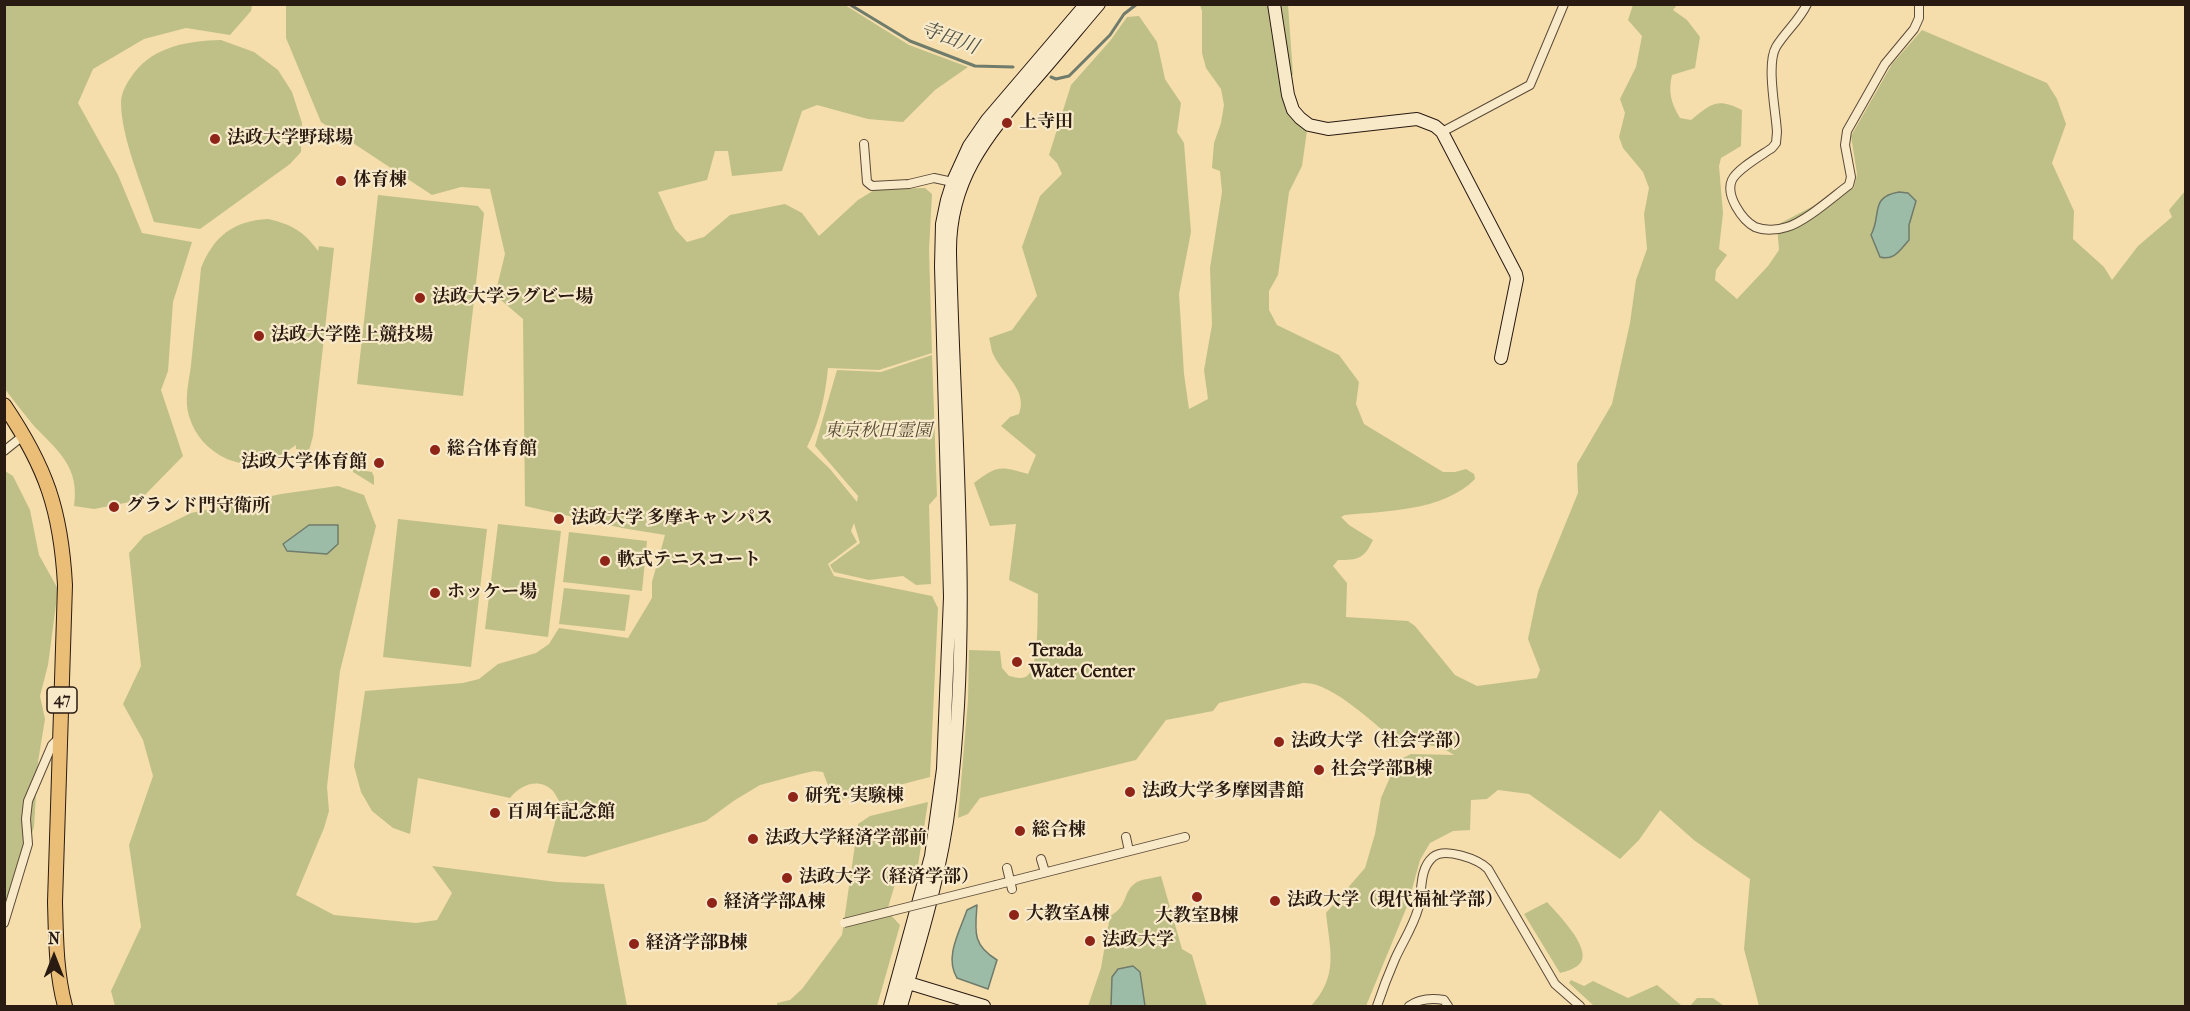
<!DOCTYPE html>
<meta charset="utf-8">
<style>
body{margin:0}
#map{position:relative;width:2190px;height:1011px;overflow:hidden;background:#f5ddac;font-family:"IM FELL French Canon",serif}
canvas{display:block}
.frame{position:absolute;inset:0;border:6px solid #291a12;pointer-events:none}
.north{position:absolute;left:24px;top:927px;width:60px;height:60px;-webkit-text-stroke:4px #f8e9c9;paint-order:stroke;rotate:0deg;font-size:16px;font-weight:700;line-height:24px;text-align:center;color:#291a12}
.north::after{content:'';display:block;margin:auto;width:21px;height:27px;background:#291a12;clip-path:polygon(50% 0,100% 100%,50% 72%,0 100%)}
</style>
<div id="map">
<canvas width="2190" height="1011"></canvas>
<div class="frame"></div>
<div class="north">N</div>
</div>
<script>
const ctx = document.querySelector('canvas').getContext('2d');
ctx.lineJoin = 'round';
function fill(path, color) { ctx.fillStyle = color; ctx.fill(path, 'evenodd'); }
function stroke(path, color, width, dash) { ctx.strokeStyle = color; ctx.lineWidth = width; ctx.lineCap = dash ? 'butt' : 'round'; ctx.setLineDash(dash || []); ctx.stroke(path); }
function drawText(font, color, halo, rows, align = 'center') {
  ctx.font = font + ' "IM FELL French Canon","Noto Serif JP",serif'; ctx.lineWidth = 4.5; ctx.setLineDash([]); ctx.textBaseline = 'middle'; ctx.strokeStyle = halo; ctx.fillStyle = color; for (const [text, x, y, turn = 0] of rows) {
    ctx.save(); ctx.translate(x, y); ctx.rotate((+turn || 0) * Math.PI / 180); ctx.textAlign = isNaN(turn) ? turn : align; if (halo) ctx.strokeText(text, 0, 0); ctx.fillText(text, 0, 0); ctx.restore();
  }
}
fill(new Path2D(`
 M4 5H252L251 11 230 35 186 28 144 39 93 69 78 103 118 175 142 233 192 242 173 302 168 371 161 390 183 456 140 500 94 509 74 506C80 467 58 451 34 426 24 414 14 401 5 389Z
 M286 5H845L909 45 968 67 935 90 903 122 868 119 817 105 802 111 782 171 732 176 728 151H715L707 180 658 192 675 229 687 242 704 237 730 215 785 204 802 213 819 236 858 200 876 189 925 188 932 194 929 250 932 353 879 370 828 368C825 397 820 421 807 447L830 469 857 502 858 496 815 446 837 370 881 372 932 355 937 496 929 505 931 584 916 585 903 576 869 580 834 572 830 565 860 543 854 523 851 531 857 542 828 564 834 576 932 596 938 608 930 777 834 802 823 772 814 771 801 774 760 785 735 800 706 821 585 857 547 853 560 803C558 799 555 793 552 790 538 777 520 785 510 798L418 778 410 834 393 828 372 811 361 792 354 766 365 691 463 683 479 679 498 664 536 653 549 644 559 628 628 638 652 598V582L665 535 622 528 525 506 523 319 495 295 505 254 490 189 461 187 432 195 321 122 286 38Z
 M1200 5H1288L1293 75 1281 77C1284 101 1284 118 1307 131L1302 166 1289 192 1278 275 1269 291V310L1277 325 1339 355 1359 382 1356 404 1364 424 1443 472H1455L1466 469 1474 474 1475 479C1444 511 1386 511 1345 515L1341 517 1349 525 1373 540C1364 559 1358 560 1338 560L1333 566 1347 583 1346 617 1408 621 1415 626 1455 675 1477 686 1537 678 1540 670 1528 639 1538 591 1578 493 1577 464 1612 404 1630 323 1636 280 1647 249 1644 214 1649 188 1643 172 1623 148 1619 137 1625 113 1620 99 1636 67 1642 36 1628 20 1633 5H1677L1673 10 1687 20 1700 37 1695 68 1672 75C1668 92 1671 103 1680 118L1691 120C1711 104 1717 97 1742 110L1741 146 1721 158 1719 166 1723 213 1719 249 1727 255 1716 270 1715 280 1737 299 1768 266 1779 250 1777 225 1819 203 1854 188 1857 174 1851 136 1892 64 1922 30 2047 83 2057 99 2066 124 2052 163 2074 211 2073 239 2104 267 2112 280 2138 246 2172 217 2169 210 2185 191V1006H1759L1744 949 1750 879 1695 841 1660 810 1639 840 1620 859 1529 794 1498 790 1487 799 1471 800 1470 830 1453 831 1430 843 1420 860 1408 904 1366 1006H1311C1339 975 1330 951 1326 913L1365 868 1375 834 1381 798 1397 761 1411 754 1454 755C1439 744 1416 743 1398 743 1375 725 1331 681 1303 683L1219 703 1213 711 1166 720 1136 760 980 798 968 814 958 818 968 700 969 650 1000 651 1002 668 1009 676C1015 677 1021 680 1027 676 1040 667 1037 610 1038 594L1009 580 1016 524 990 526 974 483C998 465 1000 466 1028 474L1036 455 1001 426 1010 417 1019 414C1028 390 1004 376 994 356 991 351 991 344 989 338L1012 330 1037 296 1022 247 1040 196 1062 174 1057 163 1049 155 1071 85 1110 41 1127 17 1139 16 1157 42 1165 79 1181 103 1177 132 1184 143 1191 232 1179 294 1184 374 1189 409 1208 399 1204 370 1212 325 1210 268 1222 192 1220 171 1212 168 1214 143 1221 123 1224 105 1221 89 1206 68 1202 53V11Z
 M221 40 254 52 278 70 292 92 302 123 301 152 290 164 200 229 154 222C143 187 121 138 121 102 121 92 128 81 134 73 155 46 188 41 221 40Z
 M378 195 478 206 484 213 463 396 357 384Z
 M268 219C291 224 305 232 318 251L319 246 334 248 313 436 309 451 296 449V445C276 460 252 470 227 459 208 450 195 436 189 416 184 400 189 381 191 365 194 333 198 301 201 268 214 236 233 221 268 219Z
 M353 469 372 472 374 477V485L353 472Z
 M5 471 13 476 30 510 39 555 58 589 48 665 40 696 45 719 38 762 34 827 5 914Z
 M338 486 364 495 376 526 340 671 327 787 329 811 324 828 296 895 334 915 416 923 437 920 452 893 432 866 557 882 604 884 627 1006H115L111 991 141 927 129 845 153 776 143 740 123 704 141 666 129 553 144 536 191 513 281 494Z
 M398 519 487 529 471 667 383 657Z
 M498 524 561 531 548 637 485 629Z
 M569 532 647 541 642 591 563 582Z
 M564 588 630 595 625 631 559 624Z
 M928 802 918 865 898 874 887 911 900 925 877 1006H777V1003L790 1000 802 989 842 935 858 824 870 816Z
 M1161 876 1182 949 1192 955 1207 1006H1088L1101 968 1110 916C1129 906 1122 891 1137 882 1143 879 1154 878 1161 876Z
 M1547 902C1556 912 1591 947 1581 962 1576 969 1567 971 1560 973L1524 914Z
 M1571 980 1584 986 1593 981 1628 998 1657 985 1681 1005 1594 1006 1569 983Z
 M1697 998H1713L1724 1006H1690Z`), '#bfc087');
const water = new Path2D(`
 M1899 192 1908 193 1916 201 1909 225V240C1900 250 1894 261 1880 257L1871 235C1882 215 1869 197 1899 192Z
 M309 525H338V544L327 554 287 551 283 544Z
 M977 905C975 931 972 945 997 960L988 989 957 978C944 957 960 931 967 910Z
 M1133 966 1140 972 1145 1006H1111L1112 977 1118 969Z`);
fill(water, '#9dbca7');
stroke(water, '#6f7b6b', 1.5);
stroke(new Path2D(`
 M849 4 910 41 975 66 1013 67
 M1051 77 1056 79 1069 76 1110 35 1124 14 1137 4`), '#6f7b6b', 3);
const street = new Path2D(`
 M1807 4C1799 21 1785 32 1776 47 1766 64 1776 112 1777 132L1776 143 1772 148C1762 155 1737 169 1732 180 1725 195 1742 220 1755 227 1765 231 1778 230 1787 227 1805 222 1834 196 1849 185L1851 177 1845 145 1847 131 1885 64 1914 29 1919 18V4
 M1442 132 1530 85 1564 4
 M864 144 867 182 872 186 909 184 934 178 957 183
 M4 451 24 435
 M1126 837 1129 851
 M1041 859 1045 872
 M1007 868 1012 889
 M996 885 1185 837
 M4 923 28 844 26 819 28 801 52 745 60 737
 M1377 1006C1382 991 1388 975 1395 959 1402 943 1413 927 1418 909 1423 893 1418 870 1433 857 1445 847 1478 859 1488 869L1555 984 1580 1006
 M1409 1006C1419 999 1432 998 1444 1000L1448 1006`);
const secondary = new Path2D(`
 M1274 4 1288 95 1293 110 1300 118 1309 125 1328 129 1417 119 1435 126 1442 132 1516 274 1517 279 1501 358
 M902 981 984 1006
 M890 1006 931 856 943 769 950 597 941 266 942 224 947 200 953 181 969 146 987 120 1086 4
 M901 1006C921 938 942 869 950 799 972 618 954 434 950 253 949 180 986 137 1031 84 1054 58 1076 31 1099 4`);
const primary = new Path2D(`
 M4 405C46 467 61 510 65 585L55 902C56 937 56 973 65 1006`);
stroke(street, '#5c4b38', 10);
stroke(secondary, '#291a12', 14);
stroke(primary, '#291a12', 16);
stroke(street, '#f8e9c9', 8);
stroke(secondary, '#f8e9c9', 12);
stroke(primary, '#eabe76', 14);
const streetBridge = new Path2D(`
 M844 923 996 885`);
stroke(streetBridge, '#5c4b38', 10, []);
stroke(streetBridge, '#f8e9c9', 8);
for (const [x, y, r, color] of [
 [1007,123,6,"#8f2418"],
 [215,139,6,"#8f2418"],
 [341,181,6,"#8f2418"],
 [420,298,6,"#8f2418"],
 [259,336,6,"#8f2418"],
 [435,450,6,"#8f2418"],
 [379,463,6,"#8f2418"],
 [114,507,6,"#8f2418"],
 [559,519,6,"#8f2418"],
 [605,561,6,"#8f2418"],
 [435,593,6,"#8f2418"],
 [1017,662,6,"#8f2418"],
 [1279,742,6,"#8f2418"],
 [1319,770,6,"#8f2418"],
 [1130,792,6,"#8f2418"],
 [793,797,6,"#8f2418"],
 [495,813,6,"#8f2418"],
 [1020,831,6,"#8f2418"],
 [753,839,6,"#8f2418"],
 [787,878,6,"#8f2418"],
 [1197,897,6,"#8f2418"],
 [1275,901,6,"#8f2418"],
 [712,903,6,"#8f2418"],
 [1014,915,6,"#8f2418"],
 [1090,941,6,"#8f2418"],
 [634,944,6,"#8f2418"]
]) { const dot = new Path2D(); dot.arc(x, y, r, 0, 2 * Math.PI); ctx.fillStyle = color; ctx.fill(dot); stroke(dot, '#f8e9c9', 2); }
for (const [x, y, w] of [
 [62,700,30]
]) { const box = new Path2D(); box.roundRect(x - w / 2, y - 13, w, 26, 4.5); ctx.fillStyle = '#f8e9c9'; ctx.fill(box); stroke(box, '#291a12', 1.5); }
drawText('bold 16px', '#291a12', null, [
 ["47",62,700]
]);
drawText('bold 18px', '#291a12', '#f8e9c9', [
 ["上寺田",1019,123],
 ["法政大学野球場",227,139],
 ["体育棟",353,181],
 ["法政大学ラグビー場",432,298],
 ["法政大学陸上競技場",271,336],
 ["総合体育館",447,450],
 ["法政大学体育館",367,463,"right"],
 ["グランド門守衛所",126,507],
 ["法政大学 多摩キャンパス",571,519],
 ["軟式テニスコート",617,561],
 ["ホッケー場",447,593],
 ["Terada",1029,652],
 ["Water Center",1029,673],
 ["法政大学（社会学部）",1291,742],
 ["社会学部B棟",1331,770],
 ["法政大学多摩図書館",1142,792],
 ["研究･実験棟",805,797],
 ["百周年記念館",507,813],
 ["総合棟",1032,831],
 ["法政大学経済学部前",765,839],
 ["法政大学（経済学部）",799,878],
 ["法政大学（現代福祉学部）",1287,901],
 ["経済学部A棟",724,903],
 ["大教室A棟",1026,915],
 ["大教室B棟",1197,917,"center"],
 ["法政大学",1102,941],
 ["経済学部B棟",646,944]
], 'left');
drawText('italic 18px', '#564c35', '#f8e9c9', [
 ["東京秋田霊園",878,432]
]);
drawText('italic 20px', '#525346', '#f8e9c9', [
 ["寺田川",949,39,20]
]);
</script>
